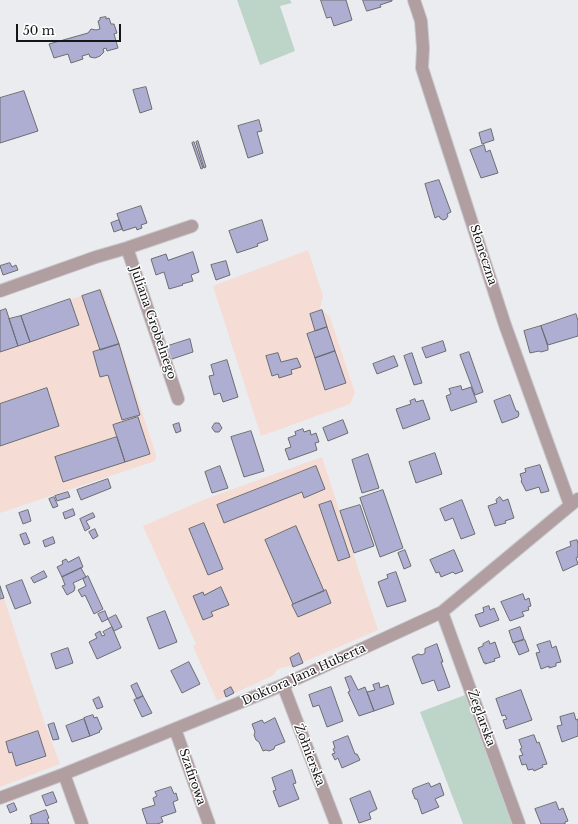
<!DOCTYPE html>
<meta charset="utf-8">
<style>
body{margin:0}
#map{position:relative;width:578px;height:824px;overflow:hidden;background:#ebecf0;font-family:"Libre Baskerville",serif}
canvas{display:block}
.scale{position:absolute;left:16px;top:24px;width:105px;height:18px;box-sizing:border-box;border:2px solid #141516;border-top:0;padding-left:5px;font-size:12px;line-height:14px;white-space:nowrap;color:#141516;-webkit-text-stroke:3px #fff;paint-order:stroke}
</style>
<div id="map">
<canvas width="578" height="824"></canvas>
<div class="scale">50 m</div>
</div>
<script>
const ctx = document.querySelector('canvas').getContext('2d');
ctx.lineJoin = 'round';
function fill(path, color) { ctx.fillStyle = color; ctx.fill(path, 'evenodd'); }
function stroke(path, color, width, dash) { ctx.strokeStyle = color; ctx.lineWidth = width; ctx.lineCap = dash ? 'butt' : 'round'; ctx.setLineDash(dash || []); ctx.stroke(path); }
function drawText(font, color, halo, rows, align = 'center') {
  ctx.font = font + ' "Libre Baskerville",serif'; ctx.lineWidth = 3; ctx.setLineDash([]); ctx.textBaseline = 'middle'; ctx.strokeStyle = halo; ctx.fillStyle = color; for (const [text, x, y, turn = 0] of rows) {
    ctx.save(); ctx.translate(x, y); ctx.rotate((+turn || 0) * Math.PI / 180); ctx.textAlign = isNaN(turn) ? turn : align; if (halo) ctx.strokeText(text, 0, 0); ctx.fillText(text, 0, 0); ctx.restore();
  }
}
fill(new Path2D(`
 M308 250 323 296 320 308 330 317 355 393 350 404 261 436 213 286Z
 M102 289 156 455 155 461 0 513V311L6 309 10 319Z
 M322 457 378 630 292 667 290 666 277 669 274 675 217 701 193 646 196 644 143 526 208 498Z
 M0 586 44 721 60 764 0 787Z`), '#f5dcd4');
fill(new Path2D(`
 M237 0H290L292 3 280 6 295 51 260 65Z
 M465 695 512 824H463L420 712Z`), '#bdd5c8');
const building = new Path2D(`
 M321 0H346L352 20 334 26 331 17 327 18Z
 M363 0H392V1L380 5 381 7 367 11Z
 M106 17V19L109 18 111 24H114L117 33 114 34 118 48 107 51 106 48 103 49 104 52 100 56 95 58 90 57 89 54 82 56 83 59 71 63 68 54 54 58 49 44 88 33 91 29 96 30 100 29 98 21 100 20V18Z
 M146 87 152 109 140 113 133 90Z
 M24 91 38 131 0 143V98Z
 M259 120 262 131 257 132 263 153 248 158 238 126Z
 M491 129 494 140 482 144 479 133Z
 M198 141 206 167 204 168 196 142Z
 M194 142 203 168 201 169 192 143Z
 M484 145 486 152 490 150 498 173 481 178 470 150Z
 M439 180 451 212 447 214 448 216 446 219 443 220 440 218 439 216 435 218 425 184Z
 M141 206 147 223 141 225 142 228 137 230 136 227 123 231 117 214Z
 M119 220 122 229 114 232 111 223Z
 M262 220 268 240 257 244 258 246 237 253 229 231Z
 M193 252 199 272 191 275 193 281 182 284 183 285 169 289 164 272 156 275 151 259 166 254 168 260Z
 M226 261 230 275 216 280 211 265Z
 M10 263 12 267 16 265 18 270 3 275 0 266Z
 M100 290 119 344 100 350 82 296Z
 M70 299 79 325 30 342 21 316Z
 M6 309 18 346 0 352V311Z
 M322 310 327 327 315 331 310 314Z
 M576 314 578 321V336L548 345 541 326Z
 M21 316 30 342 18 346 9 319Z
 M541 326 548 347V350L541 352 539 351 530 353 524 331Z
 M327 327 335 351 315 358 307 334Z
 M190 339 193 352 169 360 165 347Z
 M443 341 446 351 426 358 422 348Z
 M119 344 140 415 122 420 108 375 100 377 93 352Z
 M335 351 346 383 325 390 315 358Z
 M469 352 483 392 475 395 460 355Z
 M278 353 281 362 297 358 301 367 291 370 292 374 279 378 278 374 272 376 266 356Z
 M412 353 422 383 414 385 404 356Z
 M394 356 398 366 377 374 373 364Z
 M227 360 238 397 223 402 220 393 214 395 209 376 214 375 211 365Z
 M461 386 462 390 471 387 477 402 451 411 446 396 451 394 449 389Z
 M47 388 59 426 0 446V404Z
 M510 395 516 411H518L519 414 518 417 502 423 494 401Z
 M415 399 416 402 423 400 430 419 403 429 396 409 411 404 410 401Z
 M138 417 150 454 125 462 113 425Z
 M343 420 348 433 328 441 323 428Z
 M179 423 181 431 176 433 173 425Z
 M215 423H219L222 428 219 432H215L212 428Z
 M303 429 304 432 310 430 311 435 316 433 319 442 315 443 317 450 289 460 285 449 291 447 288 438 296 435 295 432Z
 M251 431 264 471 244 477 231 437Z
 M117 437 125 462 63 482 55 457Z
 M435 453 442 474 416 483 409 462Z
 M368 454 379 488 362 493 352 460Z
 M540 465 549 491 541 493 539 487 526 491 521 481 522 480 520 474 526 472 525 469Z
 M220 466 228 488 212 493 205 472Z
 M316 466 325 489 304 498 302 492 224 523 217 505Z
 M108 479 111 488 81 500 77 490Z
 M383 490 403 548 380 557 360 498Z
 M68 492 70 497 57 501 55 496Z
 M54 497 58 506 53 508 49 499Z
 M500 497 503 501 508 499 514 518 505 521 506 523 495 526 488 506 497 503 496 500Z
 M462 500 475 534 461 539 453 518 445 521 440 509Z
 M331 501 350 557 338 561 319 505Z
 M360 505 374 546 354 553 340 511Z
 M73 509 75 515 65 519 63 513Z
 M28 510 31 521 23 524 19 513Z
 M93 513 95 517 86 521 90 528 85 531 80 519Z
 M204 523 223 569 208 575 189 529Z
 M296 526 324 591 293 604 265 540Z
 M95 529 98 536 93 539 89 532Z
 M26 533 30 543 24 545 20 535Z
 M53 537 55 543 45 547 43 541Z
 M577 540 578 544V557L576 558 578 564 563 571 556 552 571 546 570 542Z
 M405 550 411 566 404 569 398 553Z
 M454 550 463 571 455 574 453 572 441 577 439 572 436 573 430 560Z
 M79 557 83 567 62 577 57 567 63 564 62 561 66 559 68 562Z
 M81 568 86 577 73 583 75 587 74 591 67 595 62 586 65 585 62 577Z
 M44 571 47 577 34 583 31 578Z
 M396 572 406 601 387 607 378 582 388 578 387 575Z
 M88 576 103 609 94 614 85 595 82 597 78 590 86 586 83 579Z
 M22 580 31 603 15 609 6 586Z
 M0 586 4 598 0 599Z
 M221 587 229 605 211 612 213 616 203 620 193 596 203 592 204 595Z
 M326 590 331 603 298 617 292 605Z
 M523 594 525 600 529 598 531 606 528 607 529 610 522 612 524 616 510 621 501 602Z
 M489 606 490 610 494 608 499 620 480 627 475 615 484 612 483 608Z
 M105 611 108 619 102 622 98 614Z
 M165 611 177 642 159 649 147 618Z
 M116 615 122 627 114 631 108 619Z
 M112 627 121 648 97 659 89 642 97 638 95 634 100 631 102 636 105 635 103 632Z
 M520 627 524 639 513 643 509 631Z
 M525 640 529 651 519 655 514 643Z
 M489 641 490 644 495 642 500 657 494 659 495 661 485 664V662L484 663 478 648 483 646V644Z
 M550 641 552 648 556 646 561 662 556 663V666L549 668V666L541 669 536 653 540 652 537 645Z
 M437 644 443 662H441L450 687 438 691 434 680 422 684 412 657 418 654 422 655 425 653V649Z
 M68 648 73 663 56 669 51 654Z
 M299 653 303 663 293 667 290 658Z
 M189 662 200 684 182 693 171 671Z
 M351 676 358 690 365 687 374 711 359 716 348 692 350 691 345 678Z
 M137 683 143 696 137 699 131 686Z
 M379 683 380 688 388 685 394 704 374 711 367 692 375 690 373 685Z
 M231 687 234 693 226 697 224 691Z
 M331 687 343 721 327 727 319 705 313 707 309 695Z
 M521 690 532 720 506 729 503 720 507 719 505 715 502 716 496 699Z
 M143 696 152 713 142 717 134 700Z
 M99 697 103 707 97 709 93 700Z
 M574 713 576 720 578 719V736L562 742 557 726 562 725 560 717Z
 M93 715 94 718 97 717 102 729 99 731 100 732 90 736 84 718Z
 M275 718 285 742 275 746 274 749 269 751 266 750 263 751 259 742 256 740 254 735 255 732 252 724 262 720 264 723Z
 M84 719 90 736 72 742 66 726Z
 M54 723 59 739 53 740 48 725Z
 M38 731 46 756 16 766 12 752 9 753 6 742Z
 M534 735 537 743 539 742 547 764 542 765 543 767 534 771 533 769 528 770 526 764 522 765 519 756 523 755 520 749 522 748 519 740Z
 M348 736 355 754H357L360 760 342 768 338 758 335 760 332 754 335 753 333 749 335 748 333 742Z
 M292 770 296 783 293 784 299 799 279 807 273 791 276 790 272 778Z
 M429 783 431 787 440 783 444 795 435 799 439 807 422 814 417 799H415L412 791 413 790V789Z
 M171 787 174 794 176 793 178 800 173 802 176 812 161 817 163 822 157 824H147L142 809 155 805 153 798 157 796 155 792Z
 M370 791 377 809 369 813 371 819 359 823 350 799Z
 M53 792 57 802 46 806 42 796Z
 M556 802 559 810 563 808 568 821 565 822V824H541L535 809Z
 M14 803 17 810 10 813 7 806Z
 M46 810 49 818 47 819 49 824H30L32 823 30 816Z`);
fill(building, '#aeaed2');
stroke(building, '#6c6d70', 1);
const minor = new Path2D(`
 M414 0 421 21 423 48 422 68 505 325 570 505
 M127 248 178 399
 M0 291 96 257 127 248 192 226
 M442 612 519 824
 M283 685 336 824
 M175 729 209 824
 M64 774 82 824
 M0 798 64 774 283 685 442 612 578 499`);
stroke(minor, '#c9cacd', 14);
stroke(minor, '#b19ea1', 12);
drawText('12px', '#141516', '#fff', [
 ["Słoneczna",483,255,72],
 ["Juliana Grobelnego",153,323,71],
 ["Doktora Jana Huberta",304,675,-24],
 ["Żeglarska",481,718,70],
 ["Żołnierska",309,755,69],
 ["Szafirowa",192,777,71]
]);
</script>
